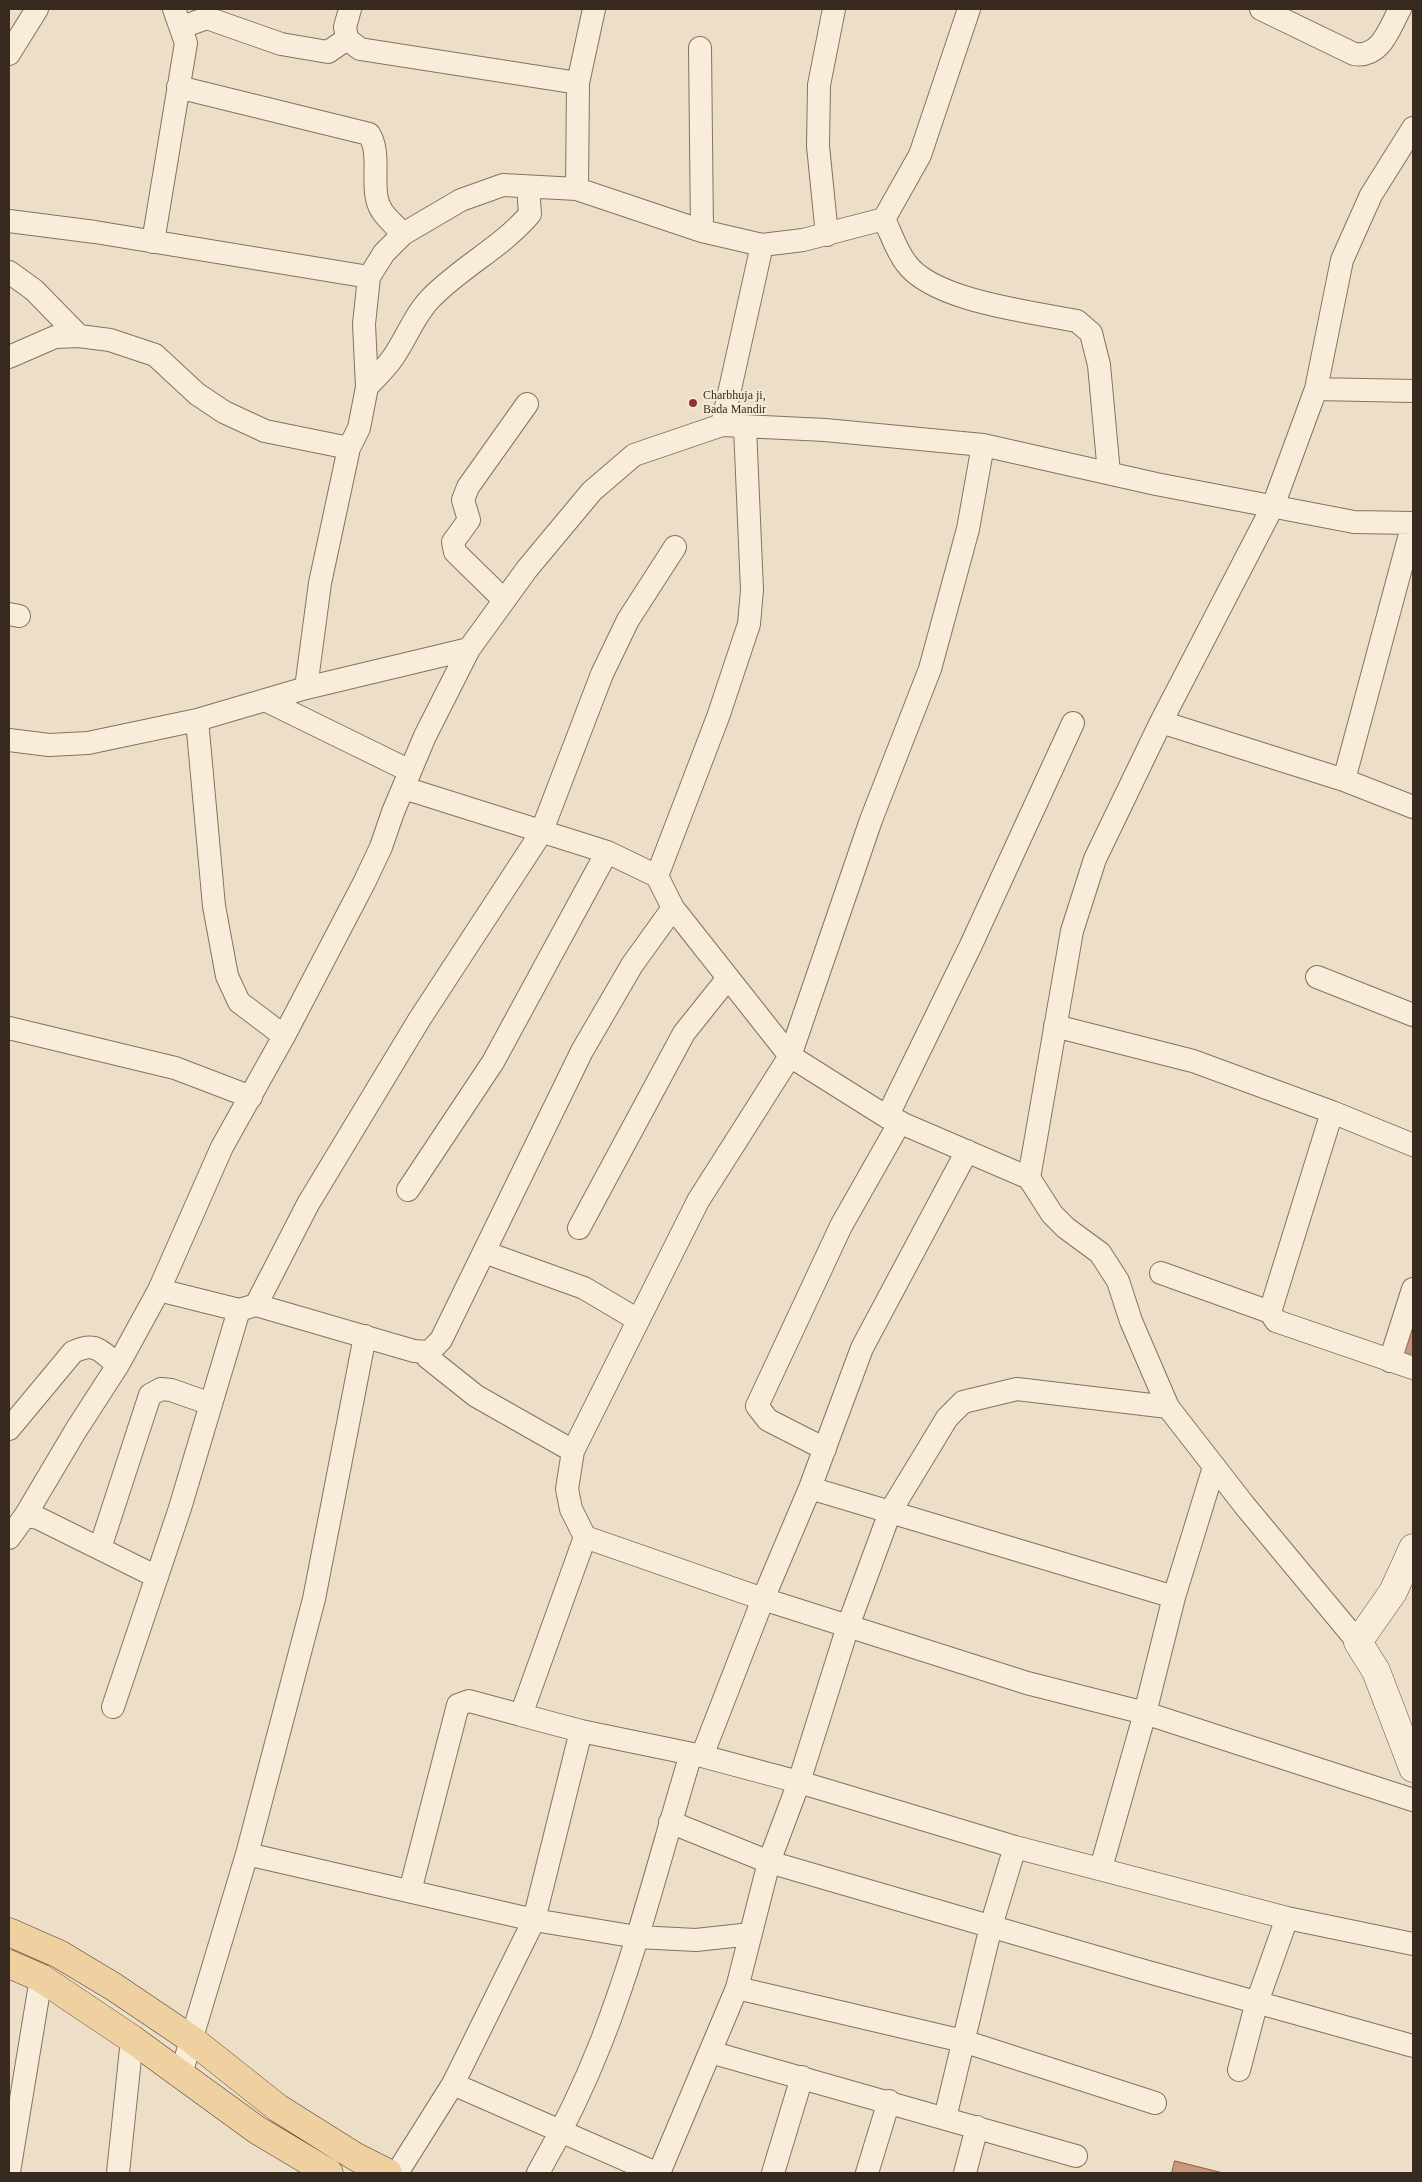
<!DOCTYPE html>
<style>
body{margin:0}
#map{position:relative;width:1422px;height:2182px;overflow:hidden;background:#eddfc7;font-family:Georgia,serif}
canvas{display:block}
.frame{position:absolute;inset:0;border:10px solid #392a20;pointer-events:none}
</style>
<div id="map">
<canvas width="1422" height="2182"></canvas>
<div class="frame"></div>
</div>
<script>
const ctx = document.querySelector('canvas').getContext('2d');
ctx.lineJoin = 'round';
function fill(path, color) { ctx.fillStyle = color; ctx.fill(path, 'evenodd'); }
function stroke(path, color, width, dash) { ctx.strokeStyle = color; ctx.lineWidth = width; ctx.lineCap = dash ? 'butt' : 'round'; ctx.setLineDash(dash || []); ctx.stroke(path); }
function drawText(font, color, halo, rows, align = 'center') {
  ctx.font = font + ' Georgia,serif'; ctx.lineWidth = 4; ctx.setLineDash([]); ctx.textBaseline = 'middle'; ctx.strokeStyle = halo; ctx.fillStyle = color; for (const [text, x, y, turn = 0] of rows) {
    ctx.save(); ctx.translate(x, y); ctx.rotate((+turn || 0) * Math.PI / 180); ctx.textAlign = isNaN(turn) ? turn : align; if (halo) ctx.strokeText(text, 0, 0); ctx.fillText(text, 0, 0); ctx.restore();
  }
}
const building = new Path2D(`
 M1413 1322V1361L1399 1355Z
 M1175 2161 1223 2173H1172Z`);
fill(building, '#ca987e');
stroke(building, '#865944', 1);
const street = new Path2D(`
 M350 9 345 27 347 39 360 49 578 83
 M1261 9 1354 54C1381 58 1389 29 1400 9
 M182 27 207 18 281 44 328 52 347 39
 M700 48 702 231
 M9 54 37 9
 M178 87 369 134C383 156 368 190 382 211 387 219 396 226 403 234
 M577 189 578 83 594 9
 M884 219C891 233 896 250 906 263 933 301 1032 312 1077 321L1091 333 1099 365 1109 473
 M9 221 95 232 369 277
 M827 235 818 146 819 85 834 9
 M153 242 186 43 174 9
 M9 272 34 290 79 336
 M9 357 55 337 79 336 110 340 155 355 197 394 224 412 265 431 349 448 359 428 367 387 364 324 369 277 384 253 403 234 461 200 503 185 577 189 702 231 762 245 803 240 884 219 920 155 969 9
 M367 387C376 377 387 367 394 356 407 337 415 314 431 298 461 267 502 247 530 214L528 187
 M1316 389 1413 391
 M722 425 762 245
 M504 600 455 552 453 542 469 520 463 500 468 487 527 404
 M9 614 19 616
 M306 688 320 583 349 448
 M265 700 410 771
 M197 720 214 906 227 976 239 1002 284 1036
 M1161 722 1344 780 1413 807
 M9 740 49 745 88 743 197 720 306 688 469 649
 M1344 780 1413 523
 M404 788 607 852 657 876 673 908 790 1056 887 1117 1029 1178 1052 1214 1066 1228 1100 1253 1118 1281 1131 1321 1168 1407 1245 1506 1358 1642
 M657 876 718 717 749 624 752 590 745 427
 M1317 977 1413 1015
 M1055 1026 1193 1061 1332 1112 1413 1145
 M9 1028 175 1068 251 1097
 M1332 1112 1270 1312 1276 1321 1413 1368
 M887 1117 971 945 1073 723
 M1029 1178 1072 931 1095 859 1161 722 1273 506 1316 389 1342 260 1371 195 1413 128
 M408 1190 493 1062 607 852
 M579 1228 684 1033 728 978
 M484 1252 584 1288 638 1320
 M1161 1273 1270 1312
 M159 1290 239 1310 256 1305 414 1351 429 1352 441 1340 582 1051 632 965 673 908
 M256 1305 308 1204 419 1020 541 833 602 674 628 620 675 547
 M429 1352 427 1357 476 1396 573 1451
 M1390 1361 1413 1289
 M9 1429 73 1352C96 1341 100 1351 118 1365
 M825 1449 768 1420 757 1406 841 1226 900 1122
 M810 1488 1174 1597
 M25 1516 38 1518 157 1577
 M585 1537 571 1509 567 1489 573 1451 698 1201 790 1056 871 820 930 669 968 529 983 445
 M9 1538 25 1516 76 1430 118 1365 159 1290 222 1147 284 1036 364 883 381 847 393 812 425 736 469 649 527 569 592 491 634 455 722 425 825 430 983 445 1156 484 1354 522 1413 523
 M100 1548 150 1395 161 1389 171 1390 211 1404
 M113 1707 180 1508 239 1310
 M581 1731 702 1756 799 1782 1015 1847 1287 1918 1413 1944
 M702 1756 763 1599 810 1488 862 1348 967 1151
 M670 1822 769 1862 1134 1968 1413 2046
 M247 1854 534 1920 637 1937 696 1940 751 1934
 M1101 1868 1145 1713 1174 1597 1214 1467
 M410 1891 458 1705 469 1701 521 1715
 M737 1988 963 2041 1155 2103
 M710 2052 1076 2156
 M1239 2070 1256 2005 1287 1918
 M181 2074 247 1854 314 1599 365 1336
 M453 2084 656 2173
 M945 2118 991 1926 1015 1847
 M9 2172 41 1978
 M118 2173 132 2039
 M397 2173 453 2084 534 1920 581 1731 521 1715 585 1537 763 1599 1027 1683 1145 1713 1413 1800
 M538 2173C562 2131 584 2086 602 2040 638 1947 662 1849 691 1754
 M659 2173 737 1988 769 1862 799 1782 848 1626 890 1512 947 1418 963 1402 1017 1389 1168 1407
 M773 2173 802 2077
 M867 2173 889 2101
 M965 2173 977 2127`);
const secondary = new Path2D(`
 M1413 1548 1393 1592 1358 1642 1376 1671 1413 1768`);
const primary = new Path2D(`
 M9 1932 59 1954 114 1987 191 2039 278 2108 356 2157 388 2173
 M9 1964 41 1978 132 2039 257 2130 329 2173`);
stroke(street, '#88715d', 24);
stroke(secondary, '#6a5240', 29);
stroke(primary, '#563f31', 29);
stroke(street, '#f8edda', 22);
stroke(secondary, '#f8edda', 28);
stroke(primary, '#eed0a1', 28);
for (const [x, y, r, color] of [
 [693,403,5,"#952f37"]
]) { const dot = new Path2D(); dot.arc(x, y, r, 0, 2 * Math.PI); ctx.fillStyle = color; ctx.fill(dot); stroke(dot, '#f5ead6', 2); }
drawText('12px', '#392a20', '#f5ead6', [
 ["Charbhuja ji,",703,396],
 ["Bada Mandir",703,410]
], 'left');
</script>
